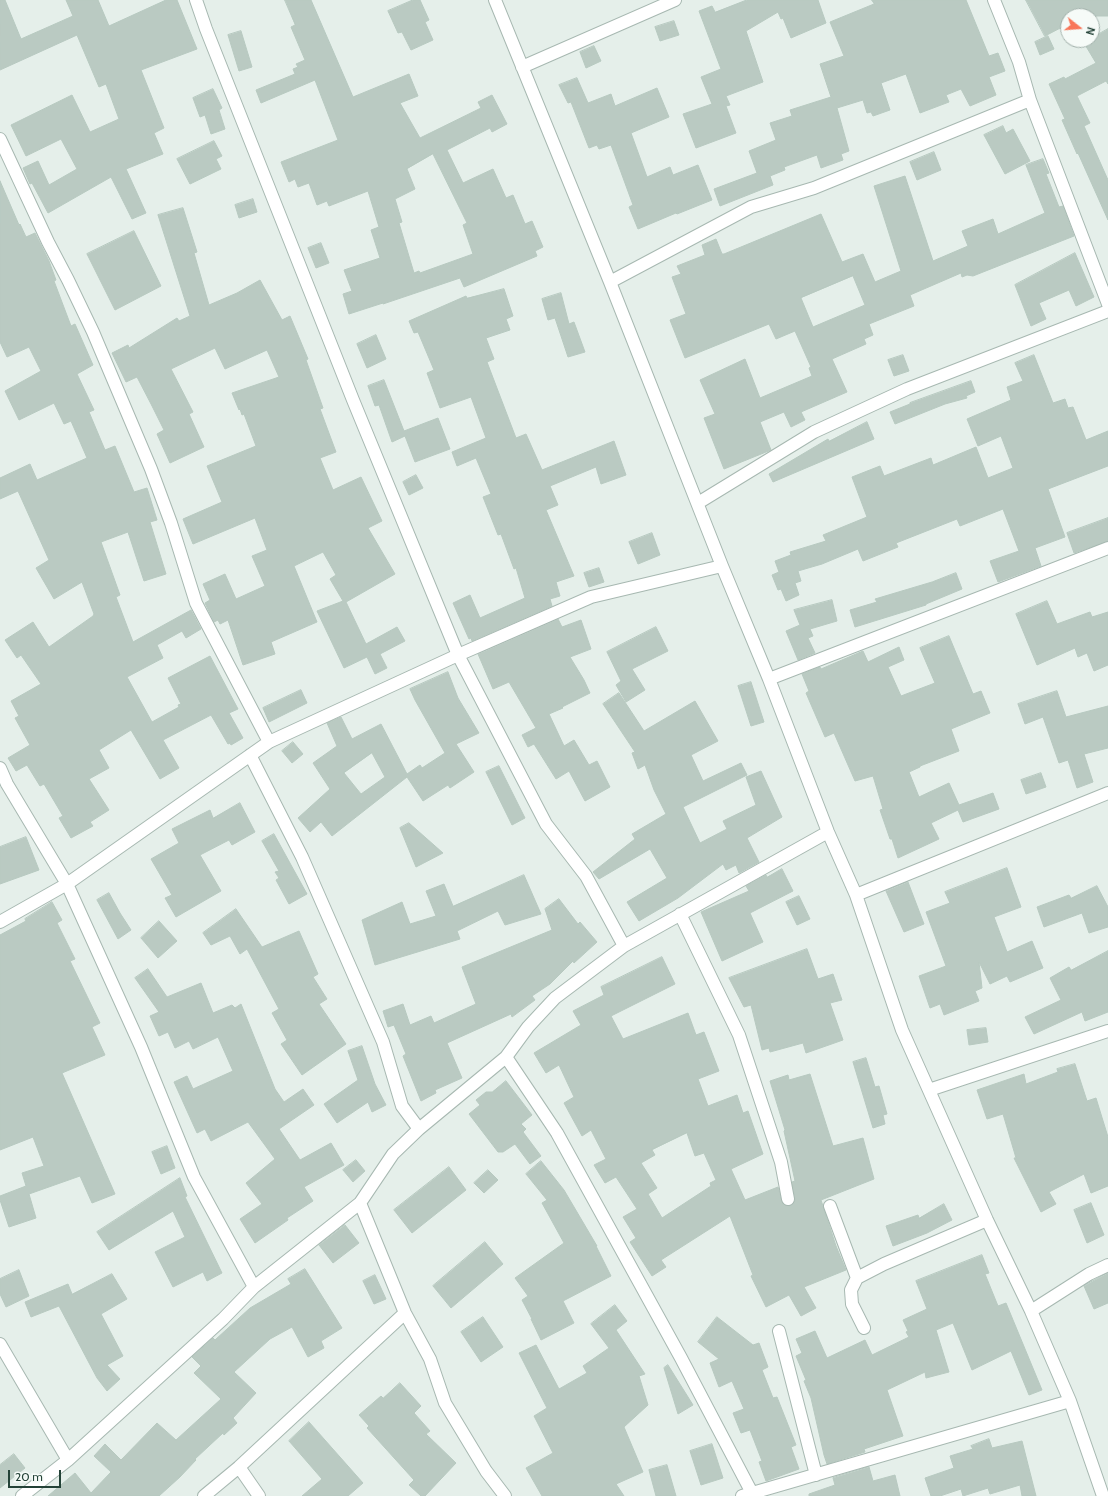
<!DOCTYPE html>
<style>
body{margin:0}
#map{position:relative;width:1108px;height:1496px;overflow:hidden;background:#e5efea;font-family:Cabin,sans-serif}
canvas{display:block}
.north{position:absolute;left:1060px;top:8px;width:40px;height:40px;box-sizing:border-box;background:#f6fbf8;border:1px solid #a2b1ab;border-radius:50%;rotate:107deg;font-size:11px;font-weight:700;line-height:16px;text-align:center;color:#234237}
.north::after{content:'';display:block;margin:auto;width:14px;height:18px;background:#f87659;clip-path:polygon(50% 0,100% 100%,50% 72%,0 100%)}
.scale{position:absolute;left:8px;top:1470px;width:53px;height:18px;box-sizing:border-box;border:2px solid #234237;border-top:0;padding-left:5px;font-size:12px;line-height:14px;white-space:nowrap;color:#234237;-webkit-text-stroke:3px #f6fbf8;paint-order:stroke}
</style>
<div id="map">
<canvas width="1108" height="1496"></canvas>
<div class="north">N</div>
<div class="scale">20 m</div>
</div>
<script>
const ctx = document.querySelector('canvas').getContext('2d');
ctx.lineJoin = 'round';
function fill(path, color) { ctx.fillStyle = color; ctx.fill(path, 'evenodd'); }
function stroke(path, color, width, dash) { ctx.strokeStyle = color; ctx.lineWidth = width; ctx.lineCap = dash ? 'butt' : 'round'; ctx.setLineDash(dash || []); ctx.stroke(path); }
const building = new Path2D(`
 M0 0H5L21 39 73 16 66 0H98L109 26 166 0H177L197 49 141 70 164 128 154 133 163 154 126 169 146 213 132 219 111 177 48 213 32 183 30 184 23 168 38 161 49 185 77 169 61 139 26 156 11 125 72 95 90 132 119 119 106 84 99 87 77 35 0 70Z
 M285 0H311L353 97 409 74 418 96 400 103 420 138 481 108 478 102 492 95 507 124 492 132 490 128 447 150 463 183 493 169 506 198 513 195 525 224 532 221 543 247 535 251 537 256 464 287 460 278 383 304V303L349 314 343 294 352 291 344 270 380 258 371 230 379 227 368 191 329 206 327 201 317 205 309 183 298 187 295 179 289 182 281 162 338 140 315 80 261 103 256 90 295 74 293 69 298 67 296 64 305 60 291 27 295 25ZM433 154 467 223 463 225 473 254 420 273 419 271 414 273 399 223 402 222 395 199 415 189 407 169Z
 M413 0H420L429 20 425 22 433 40 411 50 402 32 398 33 388 11Z
 M747 0H818L826 23 791 38 783 18 781 19 778 12 746 31 763 82 726 96 730 105 726 106 736 133 696 148 683 114 712 104 701 77 721 69 699 11 712 6 715 12Z
 M872 0H966L989 56 998 53 1005 71 989 77 996 95 970 106 961 89 946 95 949 102 920 113 906 74 881 83 890 110 873 116 871 112 867 113 863 100 837 108 849 151 841 154 843 160 821 168 817 155 784 167 785 170 770 176 773 185 720 206 714 189 757 173 749 151 776 140 770 123 792 116 790 110 831 97 820 64 844 56 830 22 874 4Z
 M1026 0H1108V16H1068V24L1045 36Z
 M674 21 679 35 660 41 655 27Z
 M1108 29V84L1106 81 1077 96 1090 123 1084 126 1108 180V220L1078 153 1077 154 1062 120 1065 119 1049 84 1064 77 1065 79 1096 63 1084 43 1092 40V38Z
 M241 31 252 67 239 71 228 35Z
 M1048 36 1054 49 1040 55 1035 42Z
 M594 46 601 61 586 68 580 52Z
 M577 78 588 103 611 94 615 106 657 88 669 117 631 133 647 177 670 167 673 175 698 165 712 200 677 214 676 213 638 229 629 207 633 205 611 145 599 149 597 145 589 148 571 102 568 103 559 85Z
 M213 89 222 108 219 110 225 129 211 134 205 115 200 117 193 98Z
 M1003 126 1006 133 1013 129 1030 161 1005 174 984 135Z
 M214 141 222 156 216 159 221 169 190 184 177 159Z
 M934 152 941 170 917 180 910 162Z
 M1043 159 1049 173 1046 174 1059 207 1063 206 1074 236 973 276 967 275 962 277 961 273 910 295 914 306 869 324 873 335 864 339 866 344 832 359 847 392 801 412 805 420 791 427 784 412 760 422 771 450 724 469 704 418 715 414 700 380 745 359 760 398 812 376 809 368 811 367 795 331 776 339 769 324 685 358 670 320 686 314 672 277 681 274 677 266 705 255 702 245 716 239 722 254H724L821 214 842 262 863 254 875 282 901 271 874 186 905 176 933 261 968 246 962 231 993 219 998 234 1045 213 1026 165ZM853 276 865 305 813 327 801 298Z
 M0 181 19 225 20 224 26 237 35 233 49 261 56 280 54 281 71 326 75 324 93 365 77 374 94 410 89 412 105 450 115 446 134 492 147 488 157 520 150 522 166 574 144 581 128 532 101 542 120 595 116 597 133 642 191 610 201 629 186 638 182 631 157 645 163 658 127 677 152 722 179 707 178 705 181 704 168 678 210 656 238 709 229 713 243 738 231 745 230 743 228 744 211 715 163 740 179 768 160 779 131 730 99 750 109 768 89 779 109 810 90 822 93 826 71 838 59 818 63 816 44 784 40 786 27 765 16 771 8 758 30 745 15 718 19 716 11 701 41 684 21 655 17 658 5 640 33 622 49 647 93 616 94 614 82 582 54 599 36 568 49 560 18 491 0 499V478L30 464 37 480 87 458 71 421 64 424 54 403 19 420 5 391 41 371 29 347 7 357 0 342Z
 M253 199 257 212 239 218 235 205Z
 M183 208 197 252 194 253 209 305 237 293 260 280 282 320 290 316 308 359 306 360 323 408 320 409 336 452 320 458 333 490 361 477 382 521 368 528 395 574 346 602 366 644 397 627 405 641 380 654 387 668 375 674 367 657 344 668 317 611 343 601 330 579 336 575 323 552 294 566 317 622 271 642 275 654 243 665 228 620 220 624 218 620 214 622 205 603 210 600 203 584 225 574 236 599 265 586 252 556 267 550 255 518 193 544 183 519 222 502 207 466 256 446 244 414 242 415 240 409 239 410 232 393 279 377 267 350 225 369 215 348 171 369 193 412 189 414 204 447 170 463 157 434 164 430 151 404 137 377 126 382 112 353 128 345 129 348 177 318 179 321 190 316 158 215Z
 M134 231 161 286 115 310 87 254Z
 M321 243 329 263 316 268 308 248Z
 M1075 253 1094 297 1076 306 1069 290 1039 303 1046 319 1031 326 1015 285Z
 M504 289 513 316 506 319 510 330 486 338 494 359 487 362 516 438 526 434 542 470 614 441 626 475 601 484 596 467 550 486 558 505 546 510 574 576 556 582 560 596 550 599 552 606 472 641 471 638 469 639 453 603 470 595 480 618 525 598 516 568 514 569 501 534 498 535 483 497 491 494 476 458 457 466 452 452 486 438 471 397 440 408 427 373 434 370 418 332 414 333 409 321 466 296 467 298Z
 M561 293 569 324 574 322 585 352 568 357 555 318 548 320 542 299Z
 M376 335 386 359 367 368 357 344Z
 M903 355 909 371 894 376 888 360Z
 M1034 355 1053 403 1065 399 1068 408 1073 407 1086 440 1108 431V466L1048 489 1065 537 1035 548 1041 566 998 582 990 561 1019 551 1003 509 960 526 957 519 896 543 898 547 863 561 858 549 822 564 798 571 801 581 795 583 799 595 786 601 781 589 778 590 772 575 779 572 775 561 791 555 790 552 826 541 823 535 867 517 852 477 880 466 884 476 931 458 933 465 976 447 988 478 1013 468 1001 436 978 446 967 419 1011 400 1007 387 1023 381 1015 363Z
 M384 380 404 431 438 418 450 449 415 462 405 436 392 442 379 405 375 406 368 386Z
 M971 381 975 392 966 396 967 398 945 404 895 424 890 412 910 404V403Z
 M867 422 874 439 773 482 769 474 828 439 829 441Z
 M416 475 423 488 409 495 403 482Z
 M1108 518V541L1074 553 1067 533Z
 M652 533 660 555 638 564 629 542Z
 M599 568 604 582 589 587 584 573Z
 M956 573 962 589 926 604V605L855 627 850 610 877 602 875 599 932 582Z
 M832 600 837 621 810 629 813 636 808 638 815 653 798 660 786 631 800 625 794 610Z
 M1047 601 1057 624 1090 612 1092 617 1108 612V665L1094 671 1087 653 1078 657 1075 648 1037 665 1016 614Z
 M558 619 562 627 581 620 591 649 570 657 584 680 590 693 562 707 563 708 549 714 564 746 574 740 589 765 597 761 610 787 585 801 569 771 556 779 534 744 528 747 522 735 536 728 509 682 493 689 478 654Z
 M656 627 668 651 632 669 645 690 626 702 616 685 621 681 607 652Z
 M949 636 973 694 981 691 990 713 951 729 959 751 920 766V767L909 772 919 797 949 783 959 805 993 793 999 809 963 822 958 810 931 823 939 839 898 858 892 839H890L880 810 883 809 873 776 855 781 834 733 825 737 806 693 809 691 802 674 820 667 821 669 863 651 868 662 899 647 904 660 888 667 901 696 935 683 920 648Z
 M448 672 458 698 479 733 456 744 474 772 450 788 448 785 423 801 407 777 332 836 321 822 310 832 298 818 330 789 313 763 337 746 327 723 341 717 352 739 381 724 407 774 420 765 422 768 445 753 415 700 410 689ZM372 753 385 777 361 794 344 773Z
 M751 682 764 722 751 726 738 686Z
 M301 690 307 703 269 722 263 708Z
 M1057 691 1066 717 1108 706V748L1084 754 1093 782 1077 788 1068 760 1059 763 1043 717 1025 724 1018 704Z
 M619 693 644 731 695 701 718 741 691 755 703 781 741 763 747 775 683 807 700 843 727 829 723 821 756 805 746 777 761 771 782 817 747 838 759 862 739 873 736 865 726 870 723 864 678 898 639 921 627 902 667 878 650 849 599 879 593 872 635 839 632 834 666 814 654 790 645 765 638 769 632 753 635 752 603 704Z
 M293 742 303 754 292 763 282 751Z
 M499 766 525 818 512 825 486 772Z
 M1041 773 1046 787 1026 794 1021 780Z
 M240 803 255 832 232 845 229 840 200 855 221 891 176 917 165 898 172 895 151 859 179 843 172 829 210 810 213 818Z
 M409 823 443 853 416 867 400 828Z
 M274 834 307 894 289 904 276 880 279 878 275 872 279 871 262 841Z
 M26 837 39 870 0 884V847Z
 M1007 868 1021 907 994 917 1007 952 1032 941 1043 968 1010 982 1007 976 990 984 979 962 982 988 975 991 979 1001 944 1015 940 1004 930 1008 919 976 946 966 926 912 950 903 945 892Z
 M782 869 793 891 750 913 763 942 722 961 701 912 749 891 746 886 766 875 767 877Z
 M524 875 541 914 505 925 498 911 457 931 460 939 375 965 362 920 402 902 410 924 436 916 426 891 444 884 453 906Z
 M908 882 924 924 904 932 886 891Z
 M1097 886 1108 907V927L1089 933 1082 913 1044 927 1037 907 1069 895 1071 898Z
 M109 893 120 913 131 930 118 939 97 900Z
 M799 896 810 919 797 925 786 902Z
 M559 899 578 924 580 922 597 942 574 963 573 961 550 984 532 996 535 1000 512 1017 511 1014 447 1043 462 1078 435 1090 436 1093 421 1101 403 1056 406 1054 394 1025 388 1027 383 1011 403 1004 410 1025 431 1016 434 1023 476 1004 462 967 552 930 545 909Z
 M52 902 62 920 57 923 75 959 70 961 100 1023 92 1027 105 1055 62 1073 115 1194 92 1203 80 1176 29 1194 36 1218 9 1227 0 1200V1196L26 1186 22 1173 44 1166 33 1137 0 1150V935L26 921 25 919Z
 M236 909 262 947 299 931 318 974 313 977 327 999 319 1004 346 1044 302 1075 281 1044 287 1040 272 1013 279 1009 247 949 240 954 230 936 211 945 203 933Z
 M159 921 177 941 158 958 141 938Z
 M807 949 818 979 833 974 842 1000 830 1003 843 1040 806 1053 803 1043 770 1052 769 1048 762 1050 751 1005 744 1007 729 978Z
 M1108 951V1012L1085 1021 1082 1012 1034 1034 1025 1017 1061 1000 1050 978 1069 967 1071 970Z
 M662 957 675 984 611 1016 623 1039 688 1013 696 1035 704 1032 719 1071 698 1079 708 1106 737 1095 743 1113 748 1111 763 1154 731 1169 745 1200 778 1187 783 1204 790 1206 795 1201 792 1182 795 1181 784 1131 785 1130 770 1081 788 1075 789 1080 810 1074 833 1146 863 1138 874 1179 821 1200 836 1246 846 1270 804 1287 816 1308 801 1316 789 1295 766 1307 751 1276 753 1275 730 1216 661 1260 666 1267 652 1276 630 1242 636 1238 623 1217 637 1209 616 1177 605 1183 594 1165 606 1159 591 1130 582 1136 564 1103 574 1097 559 1065 546 1073 534 1053 581 1025 573 1011 604 995 601 987ZM687 1133 695 1156 704 1153 716 1180 710 1183 711 1186 662 1218 648 1194 657 1188 641 1163 655 1155 652 1150Z
 M148 969 167 997 201 983 213 1013 232 1005 235 1008 241 1004 275 1089 284 1102 303 1089 314 1105 279 1129 300 1160 331 1143 344 1165 304 1187 313 1201 287 1218 288 1220 255 1243 240 1219 262 1204 246 1183 275 1159 248 1122 211 1141 205 1129 197 1133 174 1082 187 1076 193 1089 233 1071 218 1037 193 1049 189 1041 175 1048 168 1032 159 1036 150 1016 159 1012 135 978Z
 M986 1028 988 1042 969 1045 967 1030Z
 M362 1046 375 1084 386 1105 372 1112 368 1102 337 1123 324 1104 358 1080 348 1051Z
 M866 1058 875 1087 879 1086 887 1114 883 1115 885 1124 873 1128 853 1062Z
 M1075 1064 1087 1101 1096 1098 1108 1137V1186L1091 1193 1084 1174 1049 1192 1056 1204 1041 1212 1014 1158H1016L1003 1114 987 1119 977 1090 1024 1074 1026 1084 1058 1072 1057 1069Z
 M506 1081 532 1115 521 1124 526 1129 523 1132 541 1156 530 1164 515 1144 503 1152H498L469 1114 480 1105 476 1100 486 1092H492Z
 M167 1146 175 1168 161 1174 152 1152Z
 M356 1160 365 1171 353 1182 343 1170Z
 M541 1161 564 1190 597 1246H596L611 1276 563 1301 574 1323 541 1340 531 1319H532L522 1300 528 1296 515 1278 564 1243 542 1203 547 1200 526 1174Z
 M449 1167 466 1190 412 1233 394 1210Z
 M488 1170 498 1180 484 1193 474 1183Z
 M180 1178 187 1196 185 1197 222 1273 207 1281 203 1272 173 1287 155 1252 185 1237 173 1211 109 1250 97 1232Z
 M1091 1203 1104 1235 1087 1243 1074 1210Z
 M944 1204 952 1220 927 1233 893 1246 886 1226 918 1215 919 1218Z
 M345 1225 359 1243 333 1263 319 1245Z
 M485 1242 503 1264 451 1308 433 1286Z
 M982 1255 989 1273 985 1274 998 1306 1006 1303 1042 1390 1029 1395 1011 1351 972 1370 953 1323 936 1330 949 1372 926 1378 925 1372 887 1390 903 1436 864 1449 865 1452 827 1464 824 1455 811 1398 804 1381 806 1380 796 1356 802 1353 796 1339 815 1331 827 1358 865 1340 872 1355 909 1337 906 1332 908 1331 903 1320 927 1309 916 1281Z
 M305 1269 342 1328 321 1341 324 1348 308 1357 292 1327 270 1339 234 1372 256 1393 233 1418 237 1423 224 1435 223 1433 195 1459 196 1460 180 1477 159 1496H48L75 1473 91 1493 111 1472 94 1456 105 1444 121 1460 157 1423 176 1440 221 1399 194 1373 201 1366 192 1357 213 1338 215 1340 250 1308 291 1284 288 1279Z
 M19 1270 29 1296 6 1307 0 1294V1279Z
 M1108 1273V1303L1094 1309 1084 1286Z
 M112 1274 127 1299 101 1314 123 1356 107 1365 120 1379 107 1391 97 1378 59 1306 31 1317 25 1302 68 1284 72 1294Z
 M375 1275 386 1299 374 1304 363 1281Z
 M615 1305 627 1321 616 1330 645 1374 639 1376 648 1405 624 1427 643 1472 616 1484 624 1496H542L526 1468 553 1453 534 1416 547 1408 519 1353 536 1345 559 1389 587 1373 583 1366 609 1348 591 1324Z
 M483 1317 503 1347 481 1362 461 1332Z
 M717 1317 753 1345 759 1343 768 1367 762 1370 773 1398 777 1397 796 1445 791 1447 799 1469 766 1481 759 1462 762 1461 750 1430 741 1433 733 1413 744 1409 732 1381 719 1387 710 1363 719 1359 698 1342Z
 M668 1365 693 1405 678 1414 664 1368Z
 M400 1383 421 1406 414 1413 430 1431 426 1434 456 1463 425 1496H421L409 1485 414 1480 367 1428 369 1426 359 1415 381 1396 383 1398Z
 M309 1422 363 1483 348 1496H302L322 1479 289 1441Z
 M989 1439 992 1448 1022 1441 1036 1496H1022L1020 1485 990 1494 988 1488 963 1496 961 1489 940 1496H931L925 1478 954 1468 950 1456 973 1449 971 1446Z
 M712 1444 723 1478 701 1485 690 1451Z
 M14 1454 25 1468 0 1488V1465Z
 M667 1465 676 1496H656L649 1470Z
 M869 1467 873 1481 895 1475 900 1496H809V1494L835 1485 833 1478Z`);
fill(building, '#bacac2');
stroke(building, '#b7c9c0', 1);
const minor = new Path2D(`
 M196 0 206 29 353 400 458 655 546 824 586 876 624 946
 M495 0 610 282 722 566 769 679 828 832 856 895 902 1030 987 1220 1031 1311 1070 1401 1103 1496
 M994 0 1019 62 1030 100 1108 304
 M522 67 675 0
 M0 139 48 242 68 280 93 332 151 469 171 523 196 603 269 742
 M610 282 751 207 814 188 1030 100
 M698 503 814 432 907 389 1108 311
 M769 679 1108 548
 M250 755 302 857 383 1042 402 1106 419 1129 393 1154 360 1203 254 1287
 M0 768 7 784 67 884 141 1047 194 1177 254 1287 223 1319 68 1460 22 1496
 M856 895 1108 793
 M680 914 739 1035 781 1162 788 1199
 M0 922 67 884 269 742 458 655 591 597 722 566
 M506 1057 528 1027 555 998 624 946 828 832
 M929 1090 1108 1031
 M419 1129 506 1057 557 1133 681 1358 752 1493
 M360 1203 405 1313 430 1359 445 1403 486 1471 505 1496
 M830 1206 857 1278
 M1031 1311 1089 1274 1108 1265
 M864 1328 852 1304 851 1290 857 1278 884 1264 987 1220
 M779 1331 816 1475
 M0 1344 68 1460
 M239 1467 259 1496
 M204 1496 239 1467 405 1313
 M742 1496 1070 1401`);
stroke(minor, '#a7b8b1', 14);
stroke(minor, '#fff', 12);
</script>
